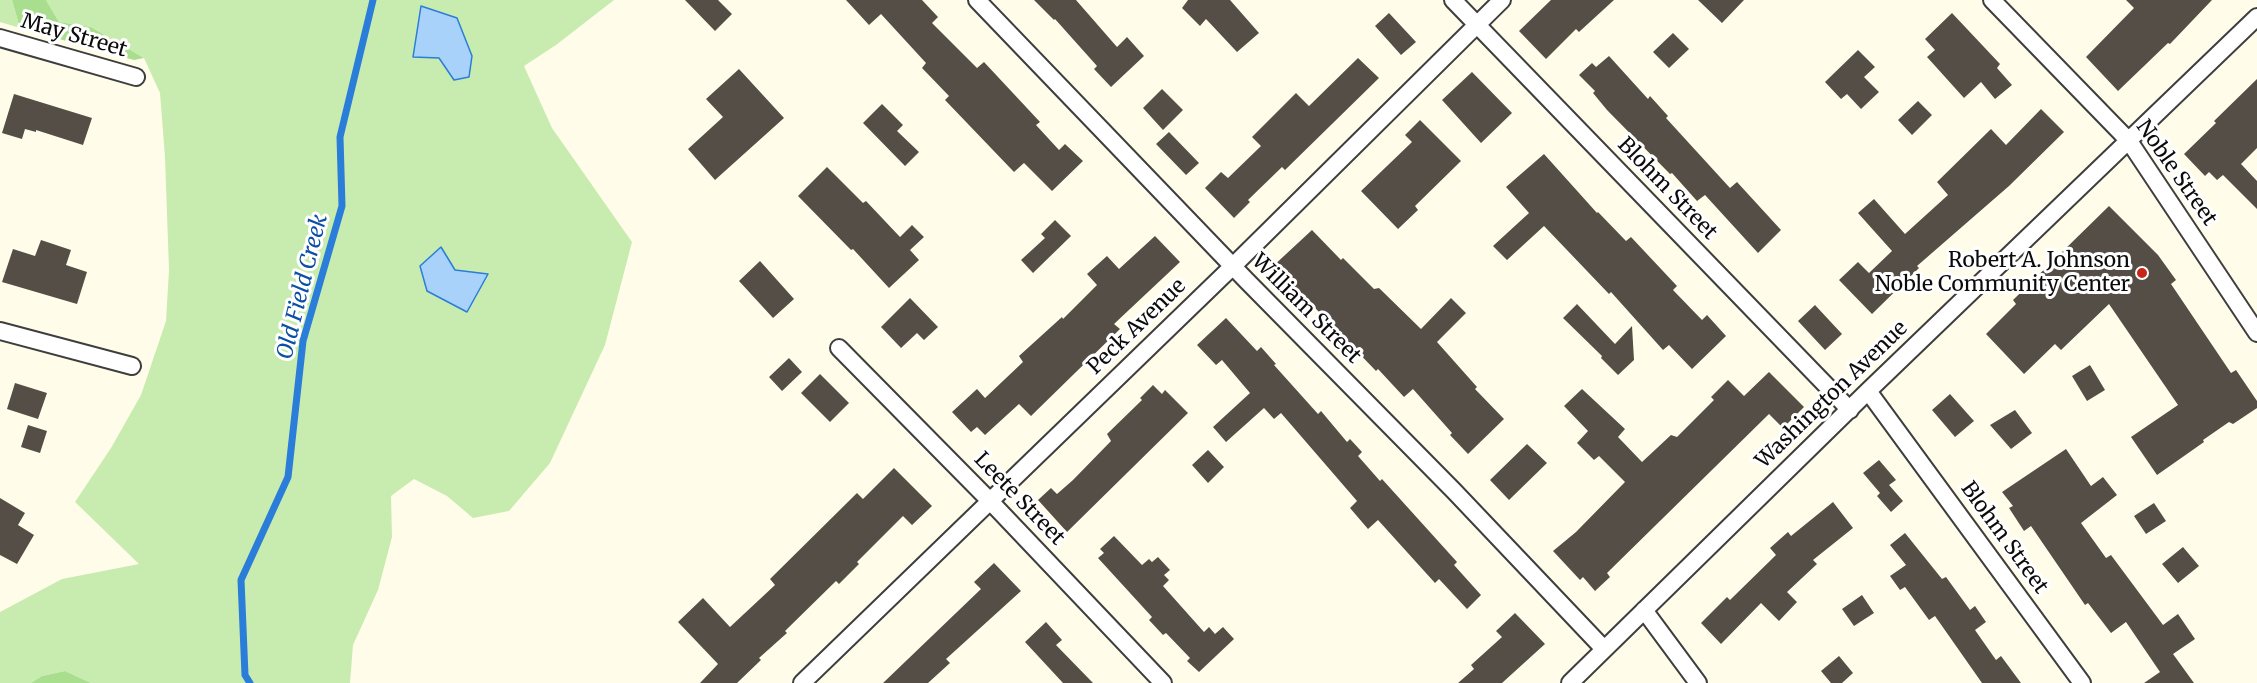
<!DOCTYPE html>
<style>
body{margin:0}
canvas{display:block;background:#fffde9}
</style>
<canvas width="2257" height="683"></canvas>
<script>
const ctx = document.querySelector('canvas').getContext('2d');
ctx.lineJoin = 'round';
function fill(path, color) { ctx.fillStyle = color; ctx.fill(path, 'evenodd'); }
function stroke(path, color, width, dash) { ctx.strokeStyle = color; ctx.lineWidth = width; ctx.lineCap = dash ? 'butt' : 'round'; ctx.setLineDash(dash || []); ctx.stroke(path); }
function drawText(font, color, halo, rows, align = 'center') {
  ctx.font = font + ' Merriweather,serif'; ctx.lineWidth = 6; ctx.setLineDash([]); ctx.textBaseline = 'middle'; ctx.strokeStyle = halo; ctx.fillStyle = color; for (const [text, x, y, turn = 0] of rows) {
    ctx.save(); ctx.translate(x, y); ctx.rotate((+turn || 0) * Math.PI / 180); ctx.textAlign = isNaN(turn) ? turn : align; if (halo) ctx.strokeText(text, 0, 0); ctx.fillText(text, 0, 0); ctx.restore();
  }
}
fill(new Path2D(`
 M0 0H12L20 28 0 22Z
 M46 0H614L556 45 524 66 552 128 632 242 605 345 550 463 509 511 473 518 447 496 414 479 391 496 392 537 378 590 353 645 350 683H91L65 671 42 676 31 683H0V612L62 579 139 564 75 502 111 448 141 395 166 321 169 270 165 157 160 93 144 58 91 27 59 22ZM439 58 469 77 454 80Z`), '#c8ecb0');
fill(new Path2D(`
 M12 0H46L59 22 91 27 144 58 134 60 20 28Z
 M65 671 91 683H31L42 676Z`), '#a8de8e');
const water = new Path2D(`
 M421 6 457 18 472 56 469 77 454 80 439 58 413 57Z
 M441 247 455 270 488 274 467 312 427 291 420 266Z`);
fill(water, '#a9d2fb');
stroke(water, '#2a7dd8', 1.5);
stroke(new Path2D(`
 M250 683 245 675 241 580 288 477 303 341 342 206 340 137 373 0`), '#2a7dd8', 7);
fill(new Path2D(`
 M685 0H718L732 14 715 31Z
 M846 0H922L938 17 932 23 977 68 984 62 1040 122 1036 125 1059 150 1065 144 1083 161 1052 191 1024 163 1014 172 945 100 949 96 922 68 926 63 881 14 869 25Z
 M1034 0H1076L1117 47 1127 37 1144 56 1111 87 1094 69 1097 66 1055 19 1054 20Z
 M1188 0H1230L1259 33 1237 52 1206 19 1200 26 1182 8Z
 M1551 0H1614L1579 32 1576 29 1546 59 1519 31Z
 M1698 0H1744L1722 23Z
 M2126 0H2212L2170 44 2168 43 2118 91 2086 57 2134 8Z
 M1389 13 1416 42 1401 55 1375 26Z
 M1952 13 2000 64 1997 68 2012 85 1995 99 1981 82 1964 98 1927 57 1935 50 1925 39Z
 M1673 33 1689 49 1669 68 1653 52Z
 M1858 50 1875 67 1864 77 1879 92 1861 109 1847 94 1841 99 1825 82Z
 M1609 56 1648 99 1650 96 1668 116 1666 118 1730 188 1737 182 1781 230 1758 253 1705 195 1697 201 1672 173 1670 174 1607 110 1593 93 1595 91 1579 75 1592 63 1596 67Z
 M1358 58 1379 78 1285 170 1282 167 1248 200 1250 202 1234 218 1205 188 1221 172 1228 178 1261 146 1252 137 1296 93 1309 106Z
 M739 69 784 118 715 180 688 149 723 117 706 99Z
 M1472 72 1512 113 1481 143 1442 100Z
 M2257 79V148L2241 164 2257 181V209L2223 175 2217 180 2209 172 2205 176 2184 154 2216 123 2214 121Z
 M1162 89 1183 110 1163 130 1143 108Z
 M14 94 92 118 83 145 36 130V132L25 129 22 139 2 133Z
 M1918 101 1932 115 1912 135 1898 120Z
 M882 104 903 125 897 131 919 152 905 166 863 123Z
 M2041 109 2064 132 2009 186 1917 266 1919 268 1872 314 1839 280 1858 262 1869 273 1892 251 1858 213 1874 199 1905 234 1948 195 1937 182 1991 129 2006 145Z
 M1420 120 1461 161 1415 206 1418 210 1398 229 1361 191 1412 142 1405 135Z
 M1169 132 1199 163 1186 175 1156 144Z
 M1544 154 1597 213 1598 212 1626 241 1631 237 1677 286 1673 290 1702 320 1707 315 1726 336 1692 369 1669 345 1663 350 1611 292 1609 294 1544 226 1507 260 1493 246 1529 213 1506 187Z
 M827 167 863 203 866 201 900 237 912 225 924 237 910 250 919 260 889 288 853 249 851 250 798 196Z
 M2109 206 2158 255 2176 280 2171 284 2231 373 2236 370 2257 401V408L2233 424 2229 422 2203 440 2204 442 2157 475 2131 437 2178 405 2109 304 2061 350 2055 344 2024 374 1986 334 2016 304 2013 300Z
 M1055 220 1071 236 1033 273 1021 260 1045 238 1041 234Z
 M1312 230 1341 260 1343 258 1374 289 1379 288 1421 329 1451 298 1466 313 1437 342 1477 387 1475 389 1504 419 1468 454 1450 435 1452 433 1413 389 1404 397 1378 369 1376 371 1292 284 1289 288 1271 268Z
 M1155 236 1180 262 1114 324 1120 329 1031 416 1019 404 985 435 977 427 971 432 952 412 977 389 985 398 1023 362 1019 356 1062 317 1063 319 1097 285 1087 274 1107 256 1119 269Z
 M41 240 71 250 66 265 87 272 77 304 2 282 13 249 35 256Z
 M760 261 794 299 773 318 739 281Z
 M910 298 938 327 924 340 917 333 901 348 881 327Z
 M1577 304 1615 344 1632 326 1634 360 1618 375 1601 358 1602 356 1563 318Z
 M1815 305 1842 334 1825 350 1798 321Z
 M1226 318 1257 351 1261 347 1276 364 1274 365 1318 414 1321 411 1347 442 1350 439 1362 452 1358 456 1380 481 1382 479 1457 562 1454 565 1481 595 1467 609 1439 579 1435 583 1378 520 1368 529 1350 508 1357 501 1281 413 1274 419 1264 408 1226 442 1213 427 1250 393 1222 360 1216 365 1197 345Z
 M789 358 802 372 782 391 769 377Z
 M2090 365 2105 390 2087 401 2072 376Z
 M1769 372 1804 407 1783 428 1769 414 1607 573 1610 577 1595 591 1583 577 1580 580 1553 551 1576 532 1625 482 1599 456 1594 460 1577 443 1588 431 1564 406 1582 389 1625 429 1618 437 1642 462 1671 435 1677 437 1714 400 1711 397 1728 380 1744 396Z
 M820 374 849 403 830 422 801 393Z
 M15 383 47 393 38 419 7 409Z
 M1153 385 1162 394 1165 390 1188 413 1067 532 1038 500 1051 488 1057 494 1073 480 1111 441 1107 434 1142 400 1140 398Z
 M1950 394 1974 421 1955 437 1932 410Z
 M2015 410 2032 433 2011 449 1990 425Z
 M28 425 47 431 40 453 21 447Z
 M1527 444 1547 463 1509 500 1490 480Z
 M2066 449 2091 486 2103 477 2117 495 2081 523 2106 558 2111 555 2163 625 2178 614 2195 639 2173 654 2194 683H2144L2160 672 2126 622 2111 633 2088 603 2085 605 2031 526 2024 531 2009 508 2013 506 2002 492Z
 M1208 450 1224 467 1208 483 1192 465Z
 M1879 460 1896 480 1889 485 1903 501 1891 512 1877 496 1880 493 1863 473Z
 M894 468 932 506 912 525 903 516 857 562 859 564 839 584 836 581 785 631 787 633 759 658 761 660 737 683H700L718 664 678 622 703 598 730 627 775 585 770 579 857 493 863 499Z
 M0 498 25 513 18 525 34 535 17 564 0 555Z
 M1833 502 1853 528 1813 560 1817 564 1787 592 1797 602 1779 621 1761 603 1721 644 1701 623 1727 597 1730 600 1776 555 1770 548 1788 532 1791 536Z
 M2154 503 2166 521 2146 534 2134 516Z
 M1905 533 1942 579 1946 577 1970 610 1975 606 1986 622 1975 630 1996 660 2001 656 2021 683H1982L1935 616 1929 620 1905 587 1900 590 1890 576 1906 565 1890 545Z
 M1114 536 1142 565 1149 559 1152 562 1158 557 1170 570 1164 575 1169 580 1163 586 1204 632 1209 627 1215 634 1223 627 1234 639 1199 672 1187 661 1190 658 1166 633 1163 635 1149 620 1152 617 1098 558 1104 553 1100 549Z
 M2183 547 2199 566 2178 583 2162 564Z
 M994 563 1021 591 946 659 950 663 928 683H883L981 589 974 582Z
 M1862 595 1874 613 1854 626 1842 609Z
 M1515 613 1545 644 1502 683H1458L1474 669 1471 665 1502 637 1496 631Z
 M1046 622 1062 640 1056 645 1093 683H1063L1025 642Z
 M1839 656 1853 673 1842 683H1831L1821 671Z`), '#554e47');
const street = new Path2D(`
 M977 0 1246 280 1454 491 1604 649
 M1453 0 1850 410
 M1992 0 2129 141 2257 333
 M0 38 136 77
 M0 331 132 366
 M839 348 989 500 1163 683
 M1868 391 2082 683
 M1644 610 1698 683
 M802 683 1233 266 1502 0
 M1570 683 1868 391 2257 17`);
stroke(street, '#3e3e3e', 20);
stroke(street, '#fff', 16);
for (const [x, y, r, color] of [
 [2142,273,6,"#c62618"]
]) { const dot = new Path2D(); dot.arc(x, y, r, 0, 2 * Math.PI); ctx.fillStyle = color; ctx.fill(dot); stroke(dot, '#fff', 2); }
drawText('21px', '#0b0b0b', '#fff', [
 ["May Street",74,36,16],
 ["Noble Street",2176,173,55],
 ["Blohm Street",1667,189,46],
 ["William Street",1306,309,45],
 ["Peck Avenue",1137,327,-44],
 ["Washington Avenue",1832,395,-44],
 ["Leete Street",1019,499,46],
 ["Blohm Street",2004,538,54]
]);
drawText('21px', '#0b0b0b', '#fff', [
 ["Robert A. Johnson",2130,261],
 ["Noble Community Center",2130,285]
], 'right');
drawText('italic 22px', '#0b4fa6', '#fff', [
 ["Old Field Creek",303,287,-76]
]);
</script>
